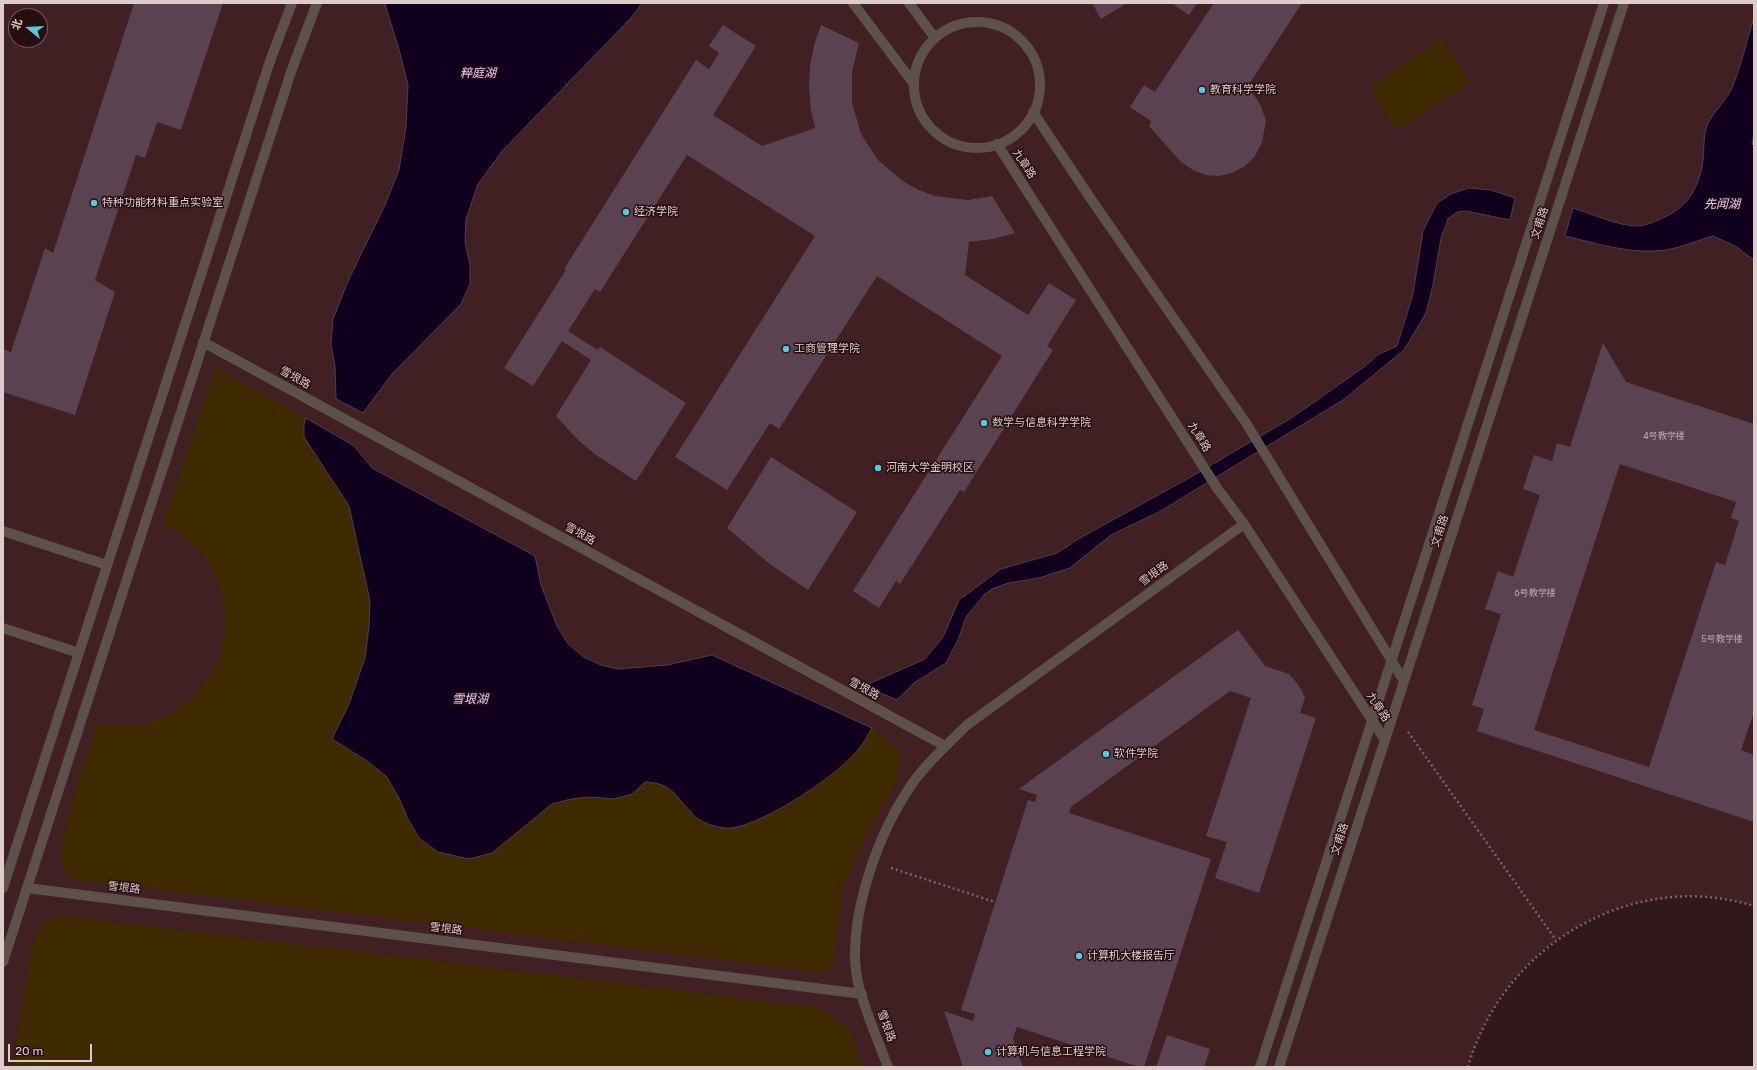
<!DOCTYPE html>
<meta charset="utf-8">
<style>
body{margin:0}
#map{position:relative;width:1757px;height:1070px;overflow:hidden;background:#31181a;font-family:Rubik,"Noto Sans SC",sans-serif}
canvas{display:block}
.frame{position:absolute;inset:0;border:4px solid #decccd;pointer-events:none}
.north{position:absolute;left:8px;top:8px;width:40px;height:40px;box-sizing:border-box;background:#270e11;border:1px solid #705a5c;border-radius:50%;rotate:288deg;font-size:11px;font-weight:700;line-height:16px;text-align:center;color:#decccd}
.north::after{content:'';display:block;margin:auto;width:14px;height:18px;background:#54cadd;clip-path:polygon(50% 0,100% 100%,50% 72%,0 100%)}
.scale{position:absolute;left:8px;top:1044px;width:84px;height:18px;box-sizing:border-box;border:2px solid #decccd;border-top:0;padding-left:5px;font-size:12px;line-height:14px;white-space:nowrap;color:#decccd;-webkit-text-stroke:3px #270e11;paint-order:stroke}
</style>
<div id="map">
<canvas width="1757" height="1070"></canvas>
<div class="frame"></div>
<div class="north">北</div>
<div class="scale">20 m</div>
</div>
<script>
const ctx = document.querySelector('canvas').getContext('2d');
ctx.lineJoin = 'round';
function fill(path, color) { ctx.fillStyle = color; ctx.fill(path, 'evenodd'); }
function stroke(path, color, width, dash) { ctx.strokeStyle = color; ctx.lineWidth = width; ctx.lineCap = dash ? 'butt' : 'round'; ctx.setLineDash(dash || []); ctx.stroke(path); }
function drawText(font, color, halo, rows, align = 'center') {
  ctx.font = font + ' Rubik,"Noto Sans SC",sans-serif'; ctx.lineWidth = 3; ctx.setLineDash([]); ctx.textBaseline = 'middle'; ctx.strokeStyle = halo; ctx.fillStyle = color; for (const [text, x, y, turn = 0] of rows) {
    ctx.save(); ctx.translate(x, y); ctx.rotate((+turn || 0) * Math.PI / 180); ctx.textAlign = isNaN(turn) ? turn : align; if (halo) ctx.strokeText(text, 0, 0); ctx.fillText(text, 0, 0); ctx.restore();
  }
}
fill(new Path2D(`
 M3 3H1754V906L1721 898 1689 896 1658 899 1627 905 1597 916 1569 931 1543 950 1521 971 1501 995 1485 1022 1473 1051 1468 1067H3ZM16 16H40V40H16Z`), '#402023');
fill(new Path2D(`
 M1442 38 1471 82 1398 131 1369 88Z
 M215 368 306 418 304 425V437L349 506 370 601 369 626 365 658 349 704 367 761 386 776 399 798 408 819 419 838 438 852 492 853 551 804 571 799 590 797 613 799 633 794 645 782 658 783 669 787 680 801 731 828 753 822 810 790 843 764 861 747 872 728 899 750C902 775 896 783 884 804 865 837 845 873 839 911 836 929 838 947 833 966L822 972 69 879 61 866V850L71 804 97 725C121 727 146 726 168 715 248 673 243 563 163 524Z
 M58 915 815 1007 829 1012 850 1030 863 1067H11L33 942 44 923Z`), '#3f2a00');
const water = new Path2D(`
 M385 3H642L631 18 503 150 478 184 466 219 465 242 470 265V284L461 304 392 374 363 413 336 399 335 367 331 344 333 319 348 281 385 205 399 170 406 127 408 85 400 53Z
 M1754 18V133L1752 144 1754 146V260L1735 246 1713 236C1699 240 1685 246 1671 249 1636 256 1599 244 1565 236L1573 208C1592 214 1619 226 1637 226 1644 226 1652 223 1658 220 1684 210 1696 194 1702 167 1705 153 1702 137 1708 123 1714 111 1725 102 1731 90 1741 68 1746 42 1754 18Z
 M1469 188 1491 190 1515 198 1510 220 1466 211 1457 212 1448 219 1441 238 1433 285 1426 313 1404 350 1343 400 1159 512 1111 535 1070 568 1039 578 1008 583 992 589 984 595 966 617 958 640 946 663 914 683 897 700 864 686 925 659 943 637 959 600 1001 569 1057 553 1080 538 1189 478 1293 417 1364 367 1379 354 1397 346 1413 294 1423 231 1437 203 1451 194Z
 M306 418 354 446 372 468 535 556 541 585 557 626 568 644 584 657 601 665 618 669 667 665 712 655 872 728C868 734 865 741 861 746 841 774 766 823 732 828 722 829 708 825 700 820 696 818 693 815 691 812 674 795 672 783 645 782L633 794 613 799 590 797 571 799 552 804 492 853 469 859 438 852 419 838 408 819 399 798 386 776 367 761 332 739 349 704 365 658 369 626 370 601 349 506 304 437V425Z`);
fill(water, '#10001e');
stroke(water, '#4e3d52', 1);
fill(new Path2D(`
 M134 3H223L181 130 157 122 145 158 136 155 95 280 115 292 75 415 3 392V349L11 352 45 248 53 253Z
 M1092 3H1127L1101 19Z
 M1171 3H1197L1189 15Z
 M1214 3H1302L1246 89 1254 95 1261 106 1266 121 1262 142 1255 156 1245 166 1232 173 1219 176 1205 175 1193 170 1181 162 1149 126 1151 121 1130 107 1144 85 1155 92Z
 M723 25 756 46 713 115 762 146 815 128 811 110 809 88 810 66 814 45 821 25 859 43 852 72V103L861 134 878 160 904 182 919 190 935 196 968 200 992 196 1015 233 993 239 969 242 965 275 1028 315 1049 283 1076 300 1047 346 1053 350 964 492 960 490 900 584 896 581 879 608 853 591 1002 356 877 276 779 429 770 423 727 490 675 457 815 236 687 155 600 292 595 289 568 331 598 350 600 347 686 403 636 481 596 455 578 440 556 416 591 360 562 341 533 386 504 368 566 270 564 269 696 60 709 69 719 53 709 46Z
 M1603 343 1626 382 1754 424V712L1741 750 1754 755V822L1477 731 1484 709 1472 705 1501 614 1485 609 1498 571 1513 577 1540 495 1523 489 1534 455 1552 461 1557 443 1570 447ZM1620 464 1736 502 1731 518 1739 521 1725 565 1716 562 1649 767 1534 730Z
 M771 457 857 512 808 590 771 565 727 528Z
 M1238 630 1265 666 1289 674 1296 682 1301 689 1305 698 1300 713 1316 718 1259 893 1215 878 1227 842 1206 836 1251 698 1230 691 1071 807 1069 813 1211 859 1144 1067H1139L1017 1027 1013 1038 1023 1067H963L944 1011 973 1021 975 1014 961 1010 1028 800 1035 802 1037 795 1019 789Z
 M1167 1035 1210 1049 1204 1067H1156Z`), '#5b4251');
stroke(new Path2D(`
 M1408 732 1556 940
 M891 868 995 902
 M1468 1067C1502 946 1632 868 1754 906`), '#796364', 2.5, [2, 3]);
stroke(new Path2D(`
 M853 3 914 84
 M909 3 935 38
 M914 85a63 63 0 1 1 126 0a63 63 0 1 1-126 0Z
 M1033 112 1093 202 1246 423 1404 681
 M997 144 1217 488 1244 524 1385 740
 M203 342 945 746
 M3 531 107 565
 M3 628 79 653
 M3 888 270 61 292 3
 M27 888 862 994
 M3 962 292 69 317 3
 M888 1067C878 1041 866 1013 859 987 844 929 875 842 906 793 922 767 946 746 967 725L1244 524
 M1260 1067 1604 3
 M1279 1067 1624 3`), '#5d514b', 10);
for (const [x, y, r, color] of [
 [1202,90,4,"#54cadd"],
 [94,203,4,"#54cadd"],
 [626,212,4,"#54cadd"],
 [786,349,4,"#54cadd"],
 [984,423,4,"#54cadd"],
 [878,468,4,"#54cadd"],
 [1106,754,4,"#54cadd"],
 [1079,956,4,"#54cadd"],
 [988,1052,4,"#54cadd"]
]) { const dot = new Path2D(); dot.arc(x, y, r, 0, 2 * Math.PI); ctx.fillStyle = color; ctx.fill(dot); stroke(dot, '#270e11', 1.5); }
drawText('9px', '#bdaaae', null, [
 ["4号教学楼",1664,436],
 ["6号教学楼",1535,593],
 ["5号教学楼",1722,639]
]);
drawText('11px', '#decccd', '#270e11', [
 ["教育科学学院",1210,90],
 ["特种功能材料重点实验室",102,203],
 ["经济学院",634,212],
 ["工商管理学院",794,349],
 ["数学与信息科学学院",992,423],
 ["河南大学金明校区",886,468],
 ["软件学院",1114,754],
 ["计算机大楼报告厅",1087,956],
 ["计算机与信息工程学院",996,1052]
], 'left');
drawText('11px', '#decccd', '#270e11', [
 ["九章路",1024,164,57],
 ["文甫路",1540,223,-72],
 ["雪垠路",295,378,29],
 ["九章路",1199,437,58],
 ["文甫路",1440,531,-72],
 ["雪垠路",580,534,29],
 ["雪垠路",1154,574,-36],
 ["雪垠路",864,689,29],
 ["九章路",1378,707,57],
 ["文甫路",1340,839,-72],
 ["雪垠路",124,888,7],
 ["雪垠路",446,929,7],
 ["雪垠路",886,1026,70]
]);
drawText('italic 12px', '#e3c9fb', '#270e11', [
 ["粹庭湖",478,74],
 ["先闻湖",1722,205],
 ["雪垠湖",470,700]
]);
</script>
